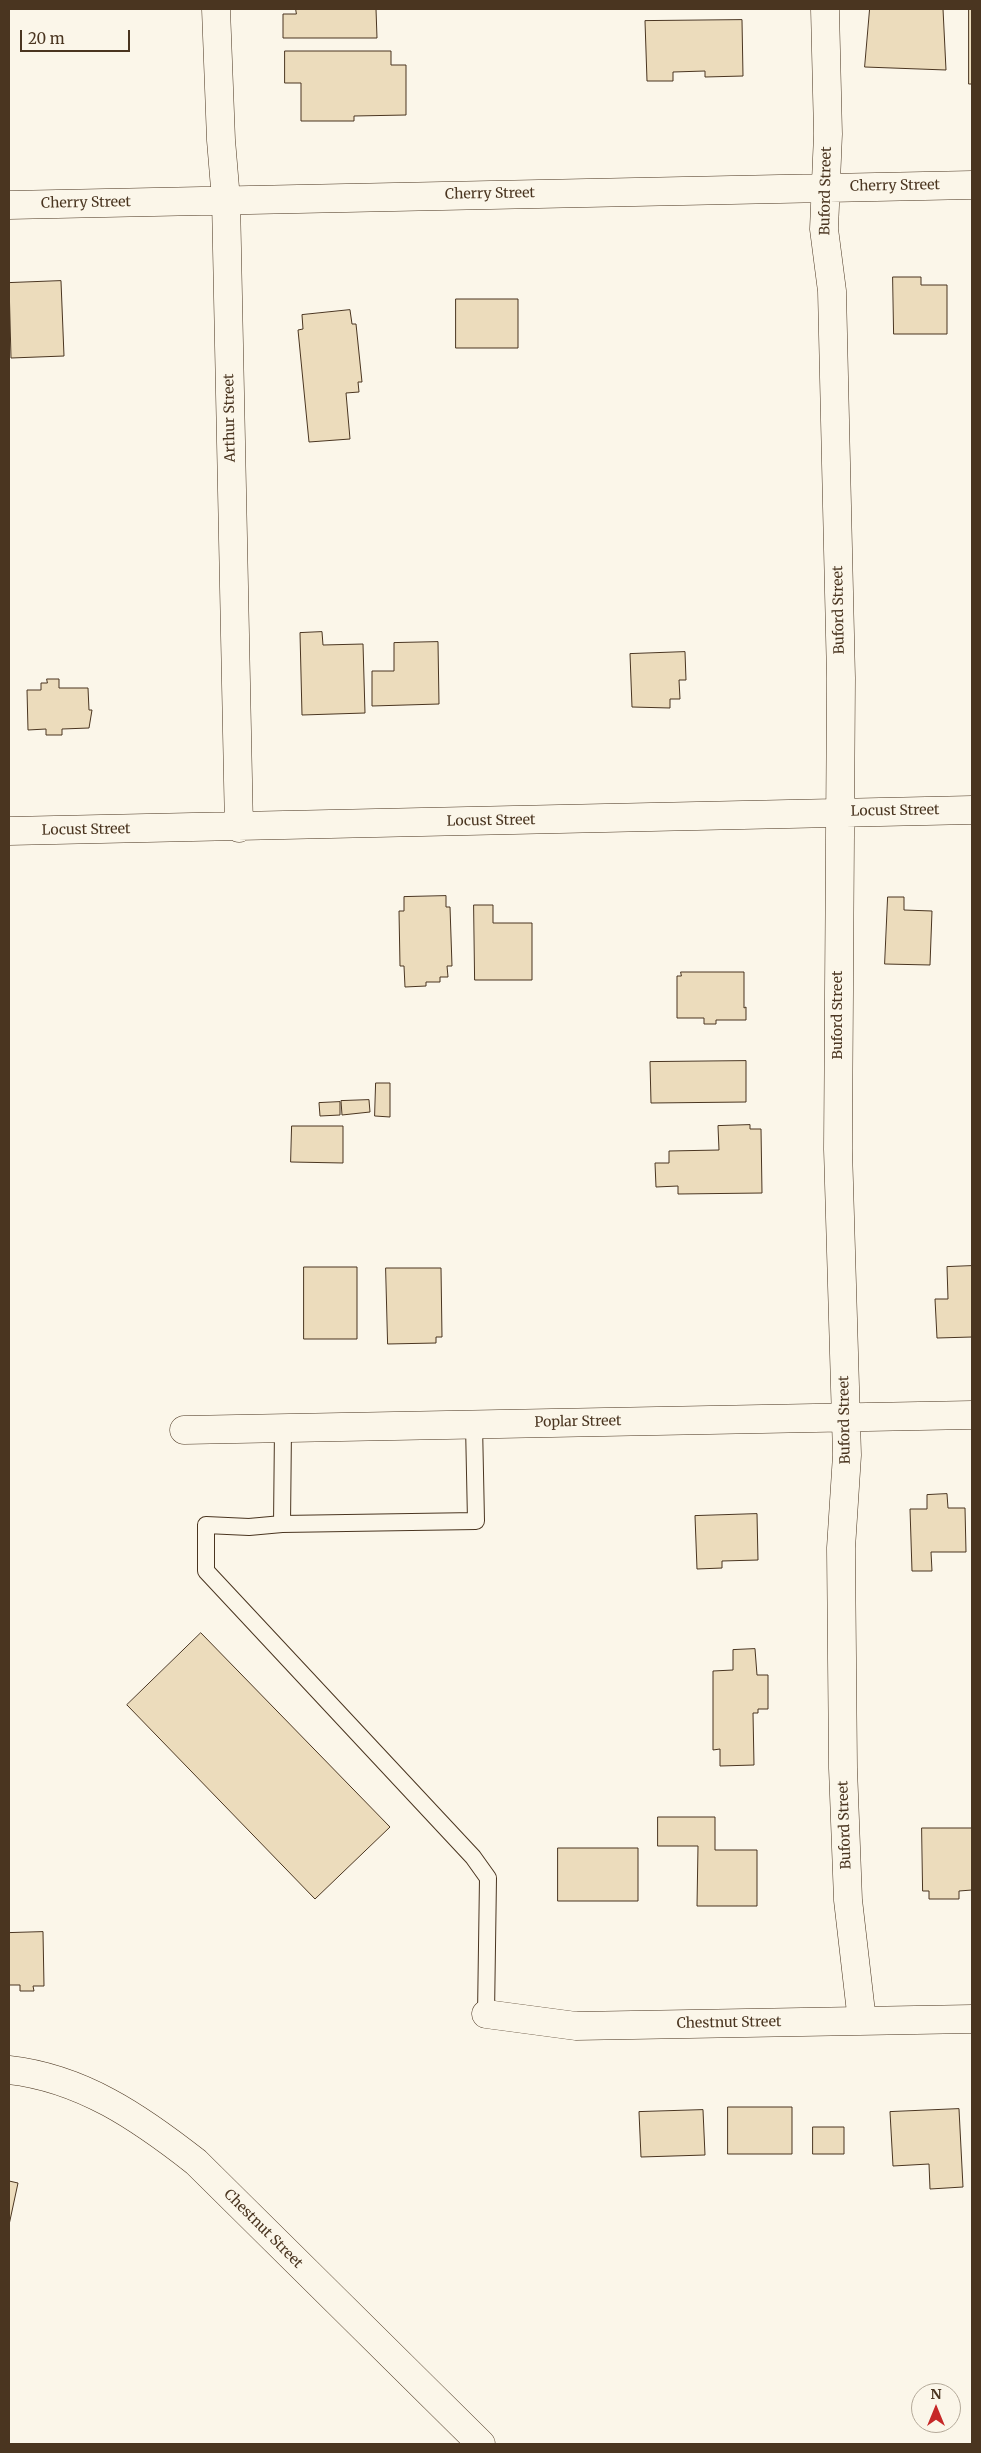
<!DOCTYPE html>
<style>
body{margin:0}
#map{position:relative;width:981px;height:2453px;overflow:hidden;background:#fbf6e9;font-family:Merriweather,serif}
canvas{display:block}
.frame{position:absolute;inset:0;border:10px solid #4a3520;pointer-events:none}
.north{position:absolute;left:911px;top:2383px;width:50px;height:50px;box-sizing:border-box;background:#fbf6e9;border:1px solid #b4a999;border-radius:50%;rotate:0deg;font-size:14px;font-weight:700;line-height:20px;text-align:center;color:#4a3520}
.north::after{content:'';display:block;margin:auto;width:18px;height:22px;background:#c62828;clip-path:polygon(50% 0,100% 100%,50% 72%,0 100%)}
.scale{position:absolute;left:20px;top:30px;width:110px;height:22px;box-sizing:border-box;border:2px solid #4a3520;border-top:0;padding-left:6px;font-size:15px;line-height:18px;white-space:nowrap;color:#4a3520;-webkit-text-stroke:4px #fbf6e9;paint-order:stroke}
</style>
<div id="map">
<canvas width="981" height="2453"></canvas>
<div class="frame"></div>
<div class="north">N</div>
<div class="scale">20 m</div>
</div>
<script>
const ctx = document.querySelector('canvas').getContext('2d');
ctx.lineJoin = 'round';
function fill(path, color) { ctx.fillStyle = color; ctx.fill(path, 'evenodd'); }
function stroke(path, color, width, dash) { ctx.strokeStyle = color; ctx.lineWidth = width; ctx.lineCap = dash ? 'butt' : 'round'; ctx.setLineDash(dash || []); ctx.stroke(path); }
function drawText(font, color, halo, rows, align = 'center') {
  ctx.font = font + ' Merriweather,serif'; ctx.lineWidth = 4; ctx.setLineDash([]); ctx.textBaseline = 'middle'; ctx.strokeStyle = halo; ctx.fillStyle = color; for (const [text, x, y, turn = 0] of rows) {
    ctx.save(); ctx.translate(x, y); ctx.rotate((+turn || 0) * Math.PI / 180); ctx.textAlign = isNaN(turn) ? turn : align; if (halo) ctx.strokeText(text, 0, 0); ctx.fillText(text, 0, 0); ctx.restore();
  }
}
const building = new Path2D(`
 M296 9H376L377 38H283V14H296Z
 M870 9H943L946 70 865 67Z
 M969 9H972V84H969Z
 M742 20 743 76 705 77V71L673 72V81H647L645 21Z
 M285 51H391V65H406V115L354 116V121H301V83H285Z
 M893 277H921V285H947V334H894Z
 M61 281 64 356 11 358 9 283Z
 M456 299H518V348H456Z
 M350 310 352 324H356L362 382H358L359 392 346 393 350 439 309 442 298 330 303 329 302 315Z
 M322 632 323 645 363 644 365 713 302 715 300 633Z
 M438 642 439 704 372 706V671H394V643Z
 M685 652 686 680H679L680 699H670V708L632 707 630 654Z
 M47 679H59V688H88L89 710H92L89 728 62 729V735H46V729L28 730 27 690H41V683H47Z
 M446 896V907H450L452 966H447L448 977H440V982H426V986L405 987 404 966H400L399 911H404V897Z
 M888 897H904V910L932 911 930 965 885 964Z
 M474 905H493V923H532V980H475Z
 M681 972H744V1008L746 1007V1020H716V1024H704V1018H677V976H681Z
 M746 1061V1102L651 1103 650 1062Z
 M376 1083H390V1117L375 1116Z
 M369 1100 370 1112 342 1115 341 1101Z
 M340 1102V1115L320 1116 319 1103Z
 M750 1125V1129H761L762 1193 678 1194V1186L656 1187 655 1163H669V1151L719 1150 718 1126Z
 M292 1126H343V1163L291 1162Z
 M972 1266V1337L937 1338 935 1299H948L947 1267Z
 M304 1267H357V1339H304Z
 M386 1268H441L442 1337H436V1343L388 1344Z
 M947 1494 948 1508H965L966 1552H931L932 1571H912L910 1509H927V1495Z
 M757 1514 758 1560 722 1561V1568L697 1569 695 1516Z
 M201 1633 390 1827 315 1899 127 1705Z
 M755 1649 757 1675H768V1709H758V1713H753L754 1765 720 1766V1749L713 1750V1671L733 1670V1650Z
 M658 1817H715V1850H757V1906H697L698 1846H658Z
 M922 1828H972V1890L959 1891V1899H929V1891H923Z
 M558 1848H638V1901H558Z
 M43 1932 44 1986H33L34 1991H20V1985H9V1933Z
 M728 2107H792V2154H728Z
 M959 2109 963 2187 930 2189 929 2164 893 2166 890 2112Z
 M703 2110 705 2155 641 2157 639 2112Z
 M813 2127H844V2154H813Z
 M9 2181 18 2183 9 2225Z`);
fill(building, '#ecdcbc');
stroke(building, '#4a3520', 1);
const lane = new Path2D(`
 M283 1428 282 1524 476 1521 474 1425
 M282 1524 249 1527 206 1525V1571L473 1857 488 1878 486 2014`);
const street = new Path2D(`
 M216 9 221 140 226 200 239 828
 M825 9 828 134 824 229 832 291 841 678 838 1149 847 1455 841 1548 843 1768 848 1900 862 2021
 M9 205 972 185
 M9 831 972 810
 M184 1430 972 1415
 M486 2014 576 2026 972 2019
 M9 2070C82 2078 140 2118 196 2162L481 2444`);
stroke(lane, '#4a3520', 18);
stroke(street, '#4a3520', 29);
stroke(lane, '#fbf6e9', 16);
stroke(street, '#fbf6e9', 28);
drawText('14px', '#4a3520', '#fbf6e9', [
 ["Cherry Street",895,186,-1],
 ["Buford Street",826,191,-89],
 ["Cherry Street",490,194,-1],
 ["Cherry Street",86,203,-1],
 ["Arthur Street",230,418,-91],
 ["Buford Street",839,610,-91],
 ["Locust Street",895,811,-1],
 ["Locust Street",491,821,-1],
 ["Locust Street",86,830,-1],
 ["Buford Street",838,1015,-90],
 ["Buford Street",845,1420,-91],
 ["Poplar Street",578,1422,-1],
 ["Buford Street",845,1825,-92],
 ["Chestnut Street",729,2023,-1],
 ["Chestnut Street",263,2229,45]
]);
</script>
